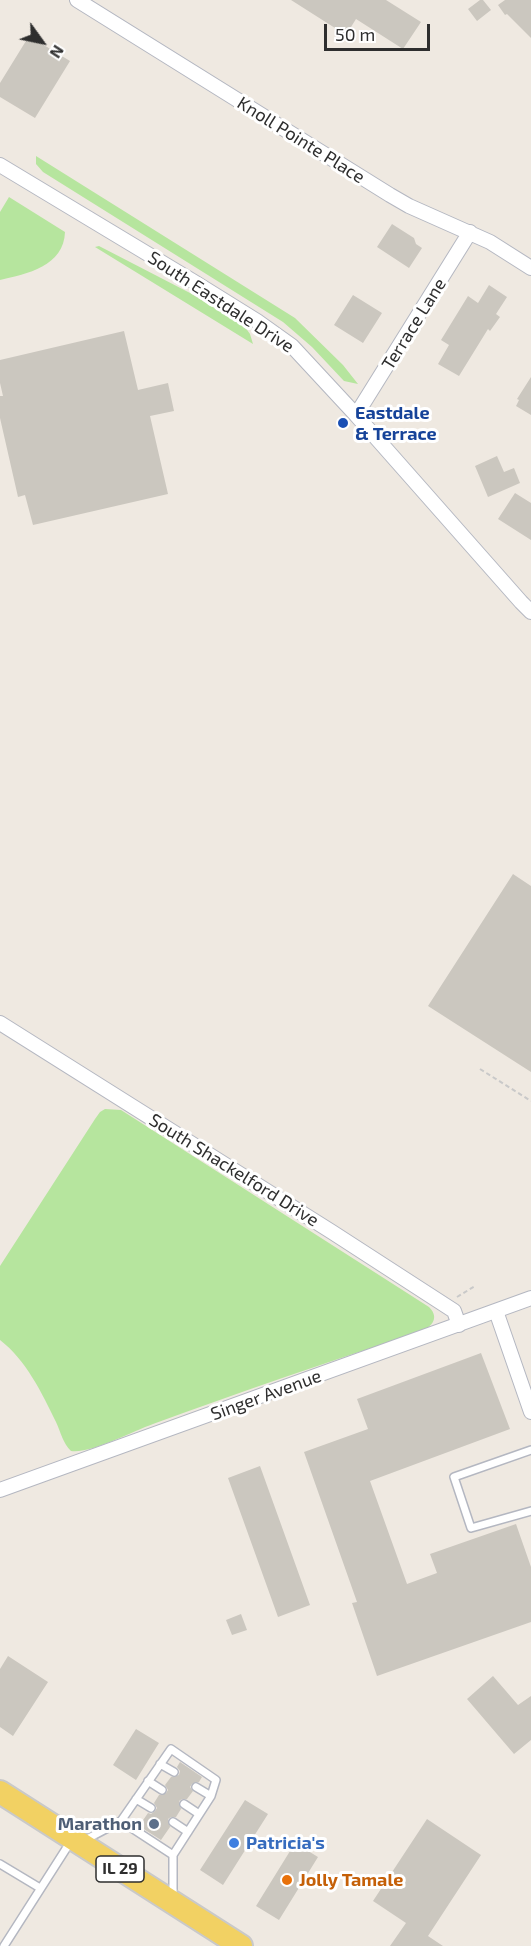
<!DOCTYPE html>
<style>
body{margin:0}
#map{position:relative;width:531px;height:1946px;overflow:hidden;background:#efe9e1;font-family:"Exo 2",sans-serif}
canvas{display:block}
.north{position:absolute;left:12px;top:12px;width:60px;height:60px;-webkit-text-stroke:4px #fff;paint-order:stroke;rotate:123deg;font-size:16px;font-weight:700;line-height:24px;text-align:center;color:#2e2e2e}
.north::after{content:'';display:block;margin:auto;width:21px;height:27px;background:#2e2e2e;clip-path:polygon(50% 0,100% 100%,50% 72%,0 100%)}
.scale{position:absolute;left:324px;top:24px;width:106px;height:27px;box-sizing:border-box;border:3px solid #2e2e2e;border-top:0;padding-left:8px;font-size:18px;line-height:21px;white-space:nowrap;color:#2e2e2e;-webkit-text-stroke:4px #fff;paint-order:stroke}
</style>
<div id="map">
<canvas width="531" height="1946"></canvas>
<div class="north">N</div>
<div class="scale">50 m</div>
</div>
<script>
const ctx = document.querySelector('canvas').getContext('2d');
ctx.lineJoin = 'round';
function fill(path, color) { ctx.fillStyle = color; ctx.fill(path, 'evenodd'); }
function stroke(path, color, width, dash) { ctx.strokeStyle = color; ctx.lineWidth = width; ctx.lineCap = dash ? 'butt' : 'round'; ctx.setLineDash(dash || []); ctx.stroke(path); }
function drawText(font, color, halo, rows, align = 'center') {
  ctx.font = font + ' "Exo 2",sans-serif'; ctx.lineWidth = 6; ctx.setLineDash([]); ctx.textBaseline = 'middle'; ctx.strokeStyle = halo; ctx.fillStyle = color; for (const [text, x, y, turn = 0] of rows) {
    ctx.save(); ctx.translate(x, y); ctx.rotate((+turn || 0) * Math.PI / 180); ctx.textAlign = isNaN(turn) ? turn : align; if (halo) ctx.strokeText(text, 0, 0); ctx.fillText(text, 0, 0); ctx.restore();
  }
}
fill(new Path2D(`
 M36 156 295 318 343 365 358 384 344 381 312 347 283 322 43 172 36 164Z
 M9 197 65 232C64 266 27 274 0 280V212Z
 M99 246 190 293 245 327 250 334 253 344 95 247Z
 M105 1109 121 1110 429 1307C441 1319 430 1328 418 1333 329 1361 241 1392 153 1424 133 1431 91 1454 71 1451 63 1443 61 1433 56 1422 42 1393 26 1360 0 1340V1266L95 1119 100 1112Z`), '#b6e59e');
fill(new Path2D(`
 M291 0H386L421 22 403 49 356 19 346 35Z
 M480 0H483L491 10 477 21 468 9Z
 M505 0H531V38L507 14 505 15 498 5Z
 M29 36 70 61 35 118 0 97V83Z
 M392 224 414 238 416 244 422 248 409 268 377 247Z
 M489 285 507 297 496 314 500 317 490 331 488 329 459 376 438 364 449 345 441 340 468 296 478 303Z
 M353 295 382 313 363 343 334 325Z
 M124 331 138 390 168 383 174 411 150 416 168 494 33 525 25 495 18 497 0 418V396H3L0 383V360Z
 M531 377V415L516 406 519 400 517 399Z
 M497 456 504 472 514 468 520 483 488 497 475 466Z
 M515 493 531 503V540L498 519Z
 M513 874 531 886V1072L428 1006Z
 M481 1353 510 1429 370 1481 407 1584 437 1573 430 1554 516 1524 531 1567V1622L377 1676 352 1603 357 1602 304 1452 368 1429 357 1399Z
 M260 1466 310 1605 278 1617 228 1478Z
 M241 1614 247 1630 232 1635 226 1620Z
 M8 1656 48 1682 13 1736 0 1727V1669Z
 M493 1676 518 1705 531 1696V1740L514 1754 467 1699Z
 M136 1729 159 1743 136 1780 113 1765Z
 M180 1762 202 1777 199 1782 192 1784 190 1787 193 1791 187 1799H182L179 1801 181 1809 176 1817H171L168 1819 170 1827 161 1840 139 1826 148 1813 151 1814 155 1811 157 1808 154 1803 159 1795 166 1793 168 1790 165 1785 171 1777 179 1775 180 1771 177 1767Z
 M245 1800 268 1814 223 1885 200 1870Z
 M427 1819 481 1855 428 1936 443 1946H390L406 1923 373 1901Z
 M295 1843 318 1857 279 1920 256 1906Z`), '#cbc7bf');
const lane = new Path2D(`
 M531 1450 454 1477 471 1528 531 1511
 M160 1764 174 1772
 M148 1781 162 1790
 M196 1787 211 1796
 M136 1799 151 1808
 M184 1804 199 1814
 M121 1821 173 1855
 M173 1822 188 1832
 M85 1840 121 1821 171 1749 216 1780 211 1796 173 1855V1897
 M0 1864 40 1888
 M4 1946 71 1841`);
const street = new Path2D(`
 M77 0 390 195 409 206 490 242 531 268
 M0 165 196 283 257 321 292 346 356 415 521 602 531 612
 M356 415 470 232
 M0 1023 332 1232 454 1311 459 1325
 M496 1311 531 1412
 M0 1490 531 1298`);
const primary = new Path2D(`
 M0 1792 241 1946`);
stroke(lane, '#b4b7c1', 10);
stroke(street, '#b4b7c1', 16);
stroke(primary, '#c9c9c9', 26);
stroke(new Path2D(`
 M480 1069 531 1101
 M457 1297 475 1286`), '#c9c9c9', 2, [4.5, 3]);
stroke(lane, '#fff', 7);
stroke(street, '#fff', 14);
stroke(primary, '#f2d163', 22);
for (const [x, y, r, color] of [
 [343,423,6,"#1a4fb4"],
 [154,1824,6,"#5c6f8a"],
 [234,1843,6,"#3f7fe0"],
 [287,1880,6,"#e8710a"]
]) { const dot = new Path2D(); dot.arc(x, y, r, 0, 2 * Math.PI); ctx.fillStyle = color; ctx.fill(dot); stroke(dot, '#fff', 2); }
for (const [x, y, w] of [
 [120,1869,48]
]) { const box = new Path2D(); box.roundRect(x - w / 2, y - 13, w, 26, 4.5); ctx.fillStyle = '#fff'; ctx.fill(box); stroke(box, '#2e2e2e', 1.5); }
drawText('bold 16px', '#2e2e2e', null, [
 ["IL 29",120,1869]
]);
drawText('18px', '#2e2e2e', '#fff', [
 ["Knoll Pointe Place",301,140,32],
 ["South Eastdale Drive",221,302,33],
 ["Terrace Lane",414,324,-58],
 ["South Shackelford Drive",234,1170,32],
 ["Singer Avenue",266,1395,-20]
]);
drawText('bold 18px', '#164399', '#fff', [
 ["Eastdale",355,413],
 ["& Terrace",355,434]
], 'left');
drawText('bold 18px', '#4e5e75', '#fff', [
 ["Marathon",142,1824]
], 'right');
drawText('bold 18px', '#366cbe', '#fff', [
 ["Patricia's",246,1843]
], 'left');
drawText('bold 18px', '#c56008', '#fff', [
 ["Jolly Tamale",299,1880]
], 'left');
</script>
